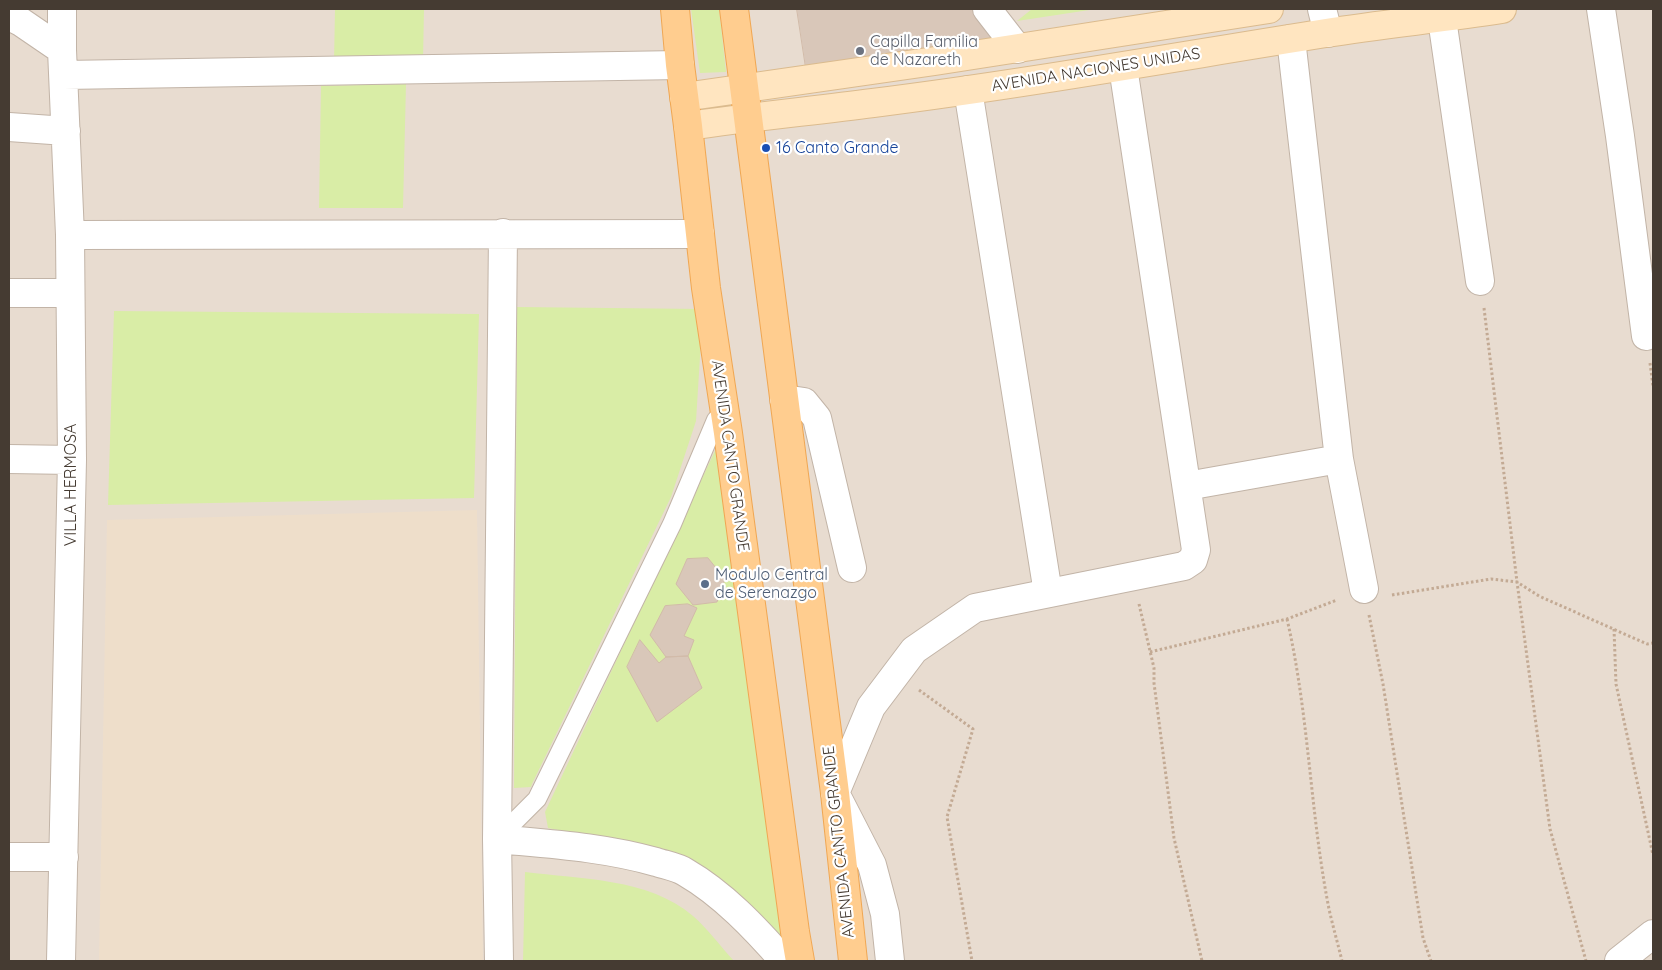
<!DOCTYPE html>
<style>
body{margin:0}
#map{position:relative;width:1662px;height:970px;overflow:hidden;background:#f3ebe2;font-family:Quicksand,sans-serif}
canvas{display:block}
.frame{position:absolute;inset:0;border:10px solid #453b32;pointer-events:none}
</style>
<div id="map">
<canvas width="1662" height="970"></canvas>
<div class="frame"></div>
</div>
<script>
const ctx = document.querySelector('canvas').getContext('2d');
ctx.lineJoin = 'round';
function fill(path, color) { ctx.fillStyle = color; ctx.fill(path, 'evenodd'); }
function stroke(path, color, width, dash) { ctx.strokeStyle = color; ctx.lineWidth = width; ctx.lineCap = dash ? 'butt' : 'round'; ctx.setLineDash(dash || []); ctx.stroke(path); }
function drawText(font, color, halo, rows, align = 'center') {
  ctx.font = font + ' Quicksand,sans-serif'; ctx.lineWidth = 4.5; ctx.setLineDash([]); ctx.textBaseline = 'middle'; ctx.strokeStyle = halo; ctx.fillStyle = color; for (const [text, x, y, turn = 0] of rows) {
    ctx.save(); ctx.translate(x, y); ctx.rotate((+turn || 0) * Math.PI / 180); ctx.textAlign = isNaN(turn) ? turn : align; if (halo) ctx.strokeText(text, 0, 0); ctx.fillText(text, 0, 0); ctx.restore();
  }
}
fill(new Path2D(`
 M9 9H1653V961H9Z`), '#e8dcd0');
fill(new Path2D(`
 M477 510 483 961H99L107 520Z`), '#eedeca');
fill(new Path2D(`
 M335 9H424L423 61 334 62Z
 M691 9H719L726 72 700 73Z
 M1032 9H1096L1017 21Z
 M406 84 403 208H319L321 86Z
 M517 307 703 309 696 421 671 497 532 784 531 787 514 788Z
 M114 311 479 314 474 498 108 505Z
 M721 438 792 960 721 889 610 840 548 828 545 812Z
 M525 872C580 879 649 878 693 916 708 929 720 946 734 961H523Z`), '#d9eda6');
const building = new Path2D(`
 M797 9H982L1004 37 806 68Z
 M708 558 725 579 717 602 693 605 676 584 687 559Z
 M688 604 697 608 684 636 694 640 688 656 666 657 650 635 665 606Z
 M640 640 659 663 666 657 688 656 702 688 657 722 627 667Z`);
fill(building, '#d9c7b9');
stroke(building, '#d2bba9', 1);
const lane = new Path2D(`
 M497 839 537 799 672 524 716 420 725 412`);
const street = new Path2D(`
 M987 9 1018 49
 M1322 9 1328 33
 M1601 9 1620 136 1646 336
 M9 16 21 22 62 50
 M1442 19 1480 281
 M1291 39 1339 459 1364 589
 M64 75 680 65
 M968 90 1048 593
 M9 127 66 131
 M70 235 700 234
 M9 293H70
 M784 399 804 402 817 418 852 568
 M9 459 72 460
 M1187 486 1339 459
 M497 839C550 844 604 847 656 862 665 865 677 867 685 872 723 894 755 928 784 961
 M9 857H64
 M61 961 72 460 70 235 62 50V9
 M499 961 497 839 503 233
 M890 961 885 914 872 865 835 793 871 707 914 650 975 608 1184 566 1193 560 1196 550 1123 67
 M1619 961 1653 934`);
const secondary = new Path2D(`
 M684 97 935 61 1269 9
 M688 126C750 117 811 111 873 103 1024 84 1175 57 1326 33 1384 24 1443 18 1502 9`);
const primary = new Path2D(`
 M675 9 680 65 688 126 706 288 728 433 795 932 800 961
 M734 9 835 793 853 961`);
stroke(lane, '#c2b4a7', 20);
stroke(street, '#c2b4a7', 30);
stroke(secondary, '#dbbb8e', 30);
stroke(primary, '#f0a753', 30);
stroke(new Path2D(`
 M1484 308 1517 582 1550 829 1586 961
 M1650 363 1653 386
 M1392 595 1491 579 1517 582 1539 596 1647 644 1653 643
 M1139 604 1154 668V683L1174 838 1202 961
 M1369 615 1383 684 1423 938 1431 961
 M1287 619C1309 714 1310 813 1329 909 1333 927 1338 944 1342 961
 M1614 629 1616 684 1653 855
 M1150 652 1287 619 1337 600
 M919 690 973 729 947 817 972 961`), '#c3aa94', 3, [2.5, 2.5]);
stroke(lane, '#fff', 18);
stroke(street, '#fff', 28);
stroke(secondary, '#ffe5c0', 28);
stroke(primary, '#ffcd8f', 28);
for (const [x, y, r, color] of [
 [860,51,5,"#6b7280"],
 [766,148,5,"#1a4fb4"],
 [705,584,5,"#5c6f8a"]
]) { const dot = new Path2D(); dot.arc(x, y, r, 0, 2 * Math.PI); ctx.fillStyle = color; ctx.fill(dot); stroke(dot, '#fff', 2); }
drawText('16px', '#5b616d', '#fff', [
 ["Capilla Familia",870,42],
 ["de Nazareth",870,60]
], 'left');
drawText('16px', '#453b32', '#fff', [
 ["AVENIDA NACIONES UNIDAS",1096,70,-9],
 ["AVENIDA CANTO GRANDE",730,456,82],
 ["VILLA HERMOSA",71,485,-90],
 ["AVENIDA CANTO GRANDE",839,842,-96]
]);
drawText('16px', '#164399', '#fff', [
 ["16 Canto Grande",776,148]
], 'left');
drawText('16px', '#4e5e75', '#fff', [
 ["Modulo Central",715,575],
 ["de Serenazgo",715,593]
], 'left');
</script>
